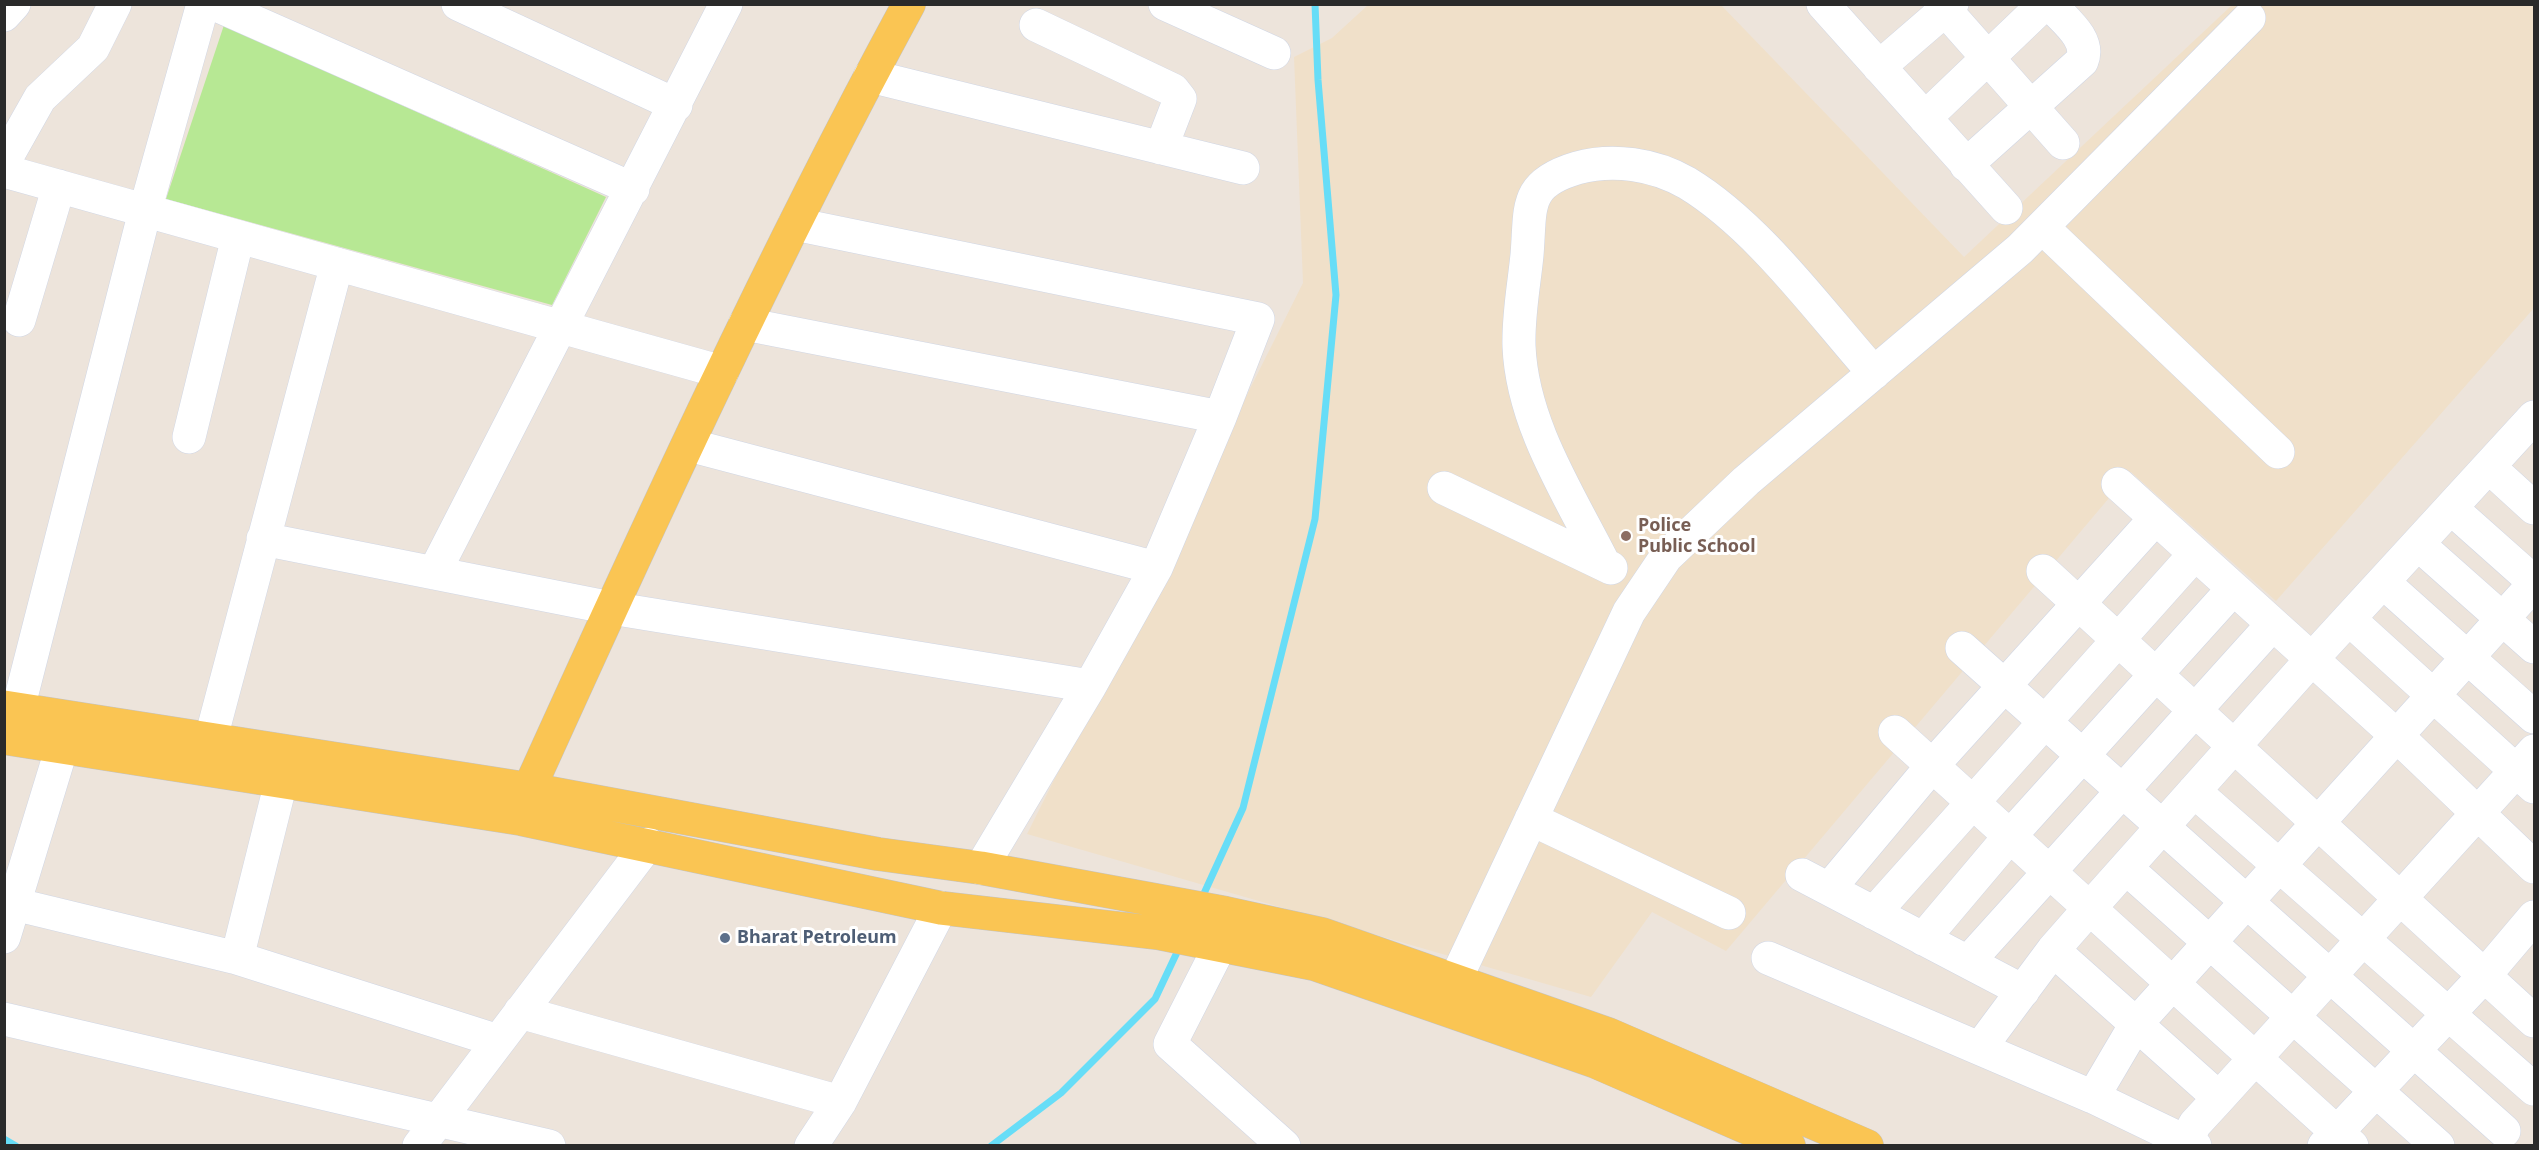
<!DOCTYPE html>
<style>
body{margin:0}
#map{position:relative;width:2539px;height:1150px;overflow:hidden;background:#ede4db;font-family:"Noto Sans",sans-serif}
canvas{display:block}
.frame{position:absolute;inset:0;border:6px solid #2a2a2a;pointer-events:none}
</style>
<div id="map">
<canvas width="2539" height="1150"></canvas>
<div class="frame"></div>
</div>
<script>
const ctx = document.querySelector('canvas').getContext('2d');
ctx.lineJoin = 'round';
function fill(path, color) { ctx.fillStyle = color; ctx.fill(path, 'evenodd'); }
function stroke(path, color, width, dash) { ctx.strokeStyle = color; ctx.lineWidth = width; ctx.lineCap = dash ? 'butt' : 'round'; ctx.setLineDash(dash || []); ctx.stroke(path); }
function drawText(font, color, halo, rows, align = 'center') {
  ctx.font = font + ' "Noto Sans",sans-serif'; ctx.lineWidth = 6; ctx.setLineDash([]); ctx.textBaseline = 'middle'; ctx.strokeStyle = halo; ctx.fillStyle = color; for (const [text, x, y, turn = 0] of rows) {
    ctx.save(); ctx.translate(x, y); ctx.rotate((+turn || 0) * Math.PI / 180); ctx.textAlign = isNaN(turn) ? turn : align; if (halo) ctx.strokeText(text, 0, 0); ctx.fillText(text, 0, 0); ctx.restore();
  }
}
fill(new Path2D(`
 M1368 5H1721L1964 257 2232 5H2534V308L2276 601 2131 472 1726 951 1652 912 1591 997 1027 834 1303 283 1294 57 1332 38Z`), '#f0e0c9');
fill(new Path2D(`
 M224 25 606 197 552 305 166 199Z`), '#b7e894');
stroke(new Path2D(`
 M1201 900 1243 808 1315 519 1336 295 1318 80 1315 4
 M4 1139 16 1146
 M991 1146 1061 1093 1155 999 1180 946`), '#67ddf7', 7);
const minor = new Path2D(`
 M214 4 633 189
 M458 4 676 105
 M1165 4 1274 53
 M1823 4 2006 208
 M1940 4 2063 143
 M4 15 14 4
 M1036 25 1173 90 1180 99 1161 148
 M1879 67 1952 4
 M870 76 1243 168
 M1925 118 2044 4
 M4 162 40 98 93 48 115 4
 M1966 165 2082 61C2091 39 2064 20 2050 4
 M4 171 722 372
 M795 224 1258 319 1220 417 1156 568 1090 686 981 868
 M2042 227 2278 452
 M19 320 59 186
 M745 324 1220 417
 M189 437 238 237
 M689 445 1156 568
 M2489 467 2534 508
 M2118 484 2397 736 2534 867
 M1444 488 1611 568
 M2452 509 2534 582
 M263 539 611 608 1090 686
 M2418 544 2534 647
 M1604 564C1570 496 1522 424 1519 346 1518 316 1524 285 1527 255 1531 207 1523 184 1577 168 1613 158 1654 164 1687 183 1758 226 1819 311 1874 373
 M2043 571 2534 1021
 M434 573 726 4
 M2383 582 2534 717
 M2349 619 2534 787
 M1962 648 2504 1131
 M1895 732 2352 1146
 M14 737 18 709 145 211 203 4
 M211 738 337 264
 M2194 791 2534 1089
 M1531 819 1729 913
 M2126 868 2438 1146
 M1802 875 2023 991
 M1829 889 1932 766 2155 519
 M14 904 237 958 498 1041
 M1874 913 2194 555
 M4 937 62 747 67 718
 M1923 939 2010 836 2233 589
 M1221 944 1170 1044 1284 1146
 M2053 950 2219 1098
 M237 958 281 782
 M1768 958 2093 1097 2195 1146
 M1968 962 2272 625
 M1443 1006 1629 612 1666 557 1746 481 2020 249 2249 18
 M520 1012 840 1102
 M4 1019 549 1146
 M1980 1048 2053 950 2089 909 2311 660 2534 417
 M2093 1097 2136 1024 2534 584
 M2186 1141 2195 1124 2219 1098 2534 751
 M419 1146 648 844
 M811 1146 840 1102 941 908
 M2324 1146 2485 975 2534 917`);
const major = new Path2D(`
 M4 707 529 789 878 854 981 868 1226 913 1322 934 1608 1034 1867 1146
 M4 738 521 819 941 908 1158 933 1314 964 1596 1062 1789 1146
 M524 809 529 789C649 524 770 260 909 4`);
stroke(minor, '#d0d6e4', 34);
stroke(major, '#c3c3c3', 34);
stroke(minor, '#fff', 33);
stroke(major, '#fac553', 33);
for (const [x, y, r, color] of [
 [1626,536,6,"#8d6e63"],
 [725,938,6,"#5c6f8a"]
]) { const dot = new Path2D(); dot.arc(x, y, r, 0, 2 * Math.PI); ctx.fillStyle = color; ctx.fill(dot); stroke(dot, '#fff', 2); }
drawText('bold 18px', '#785e54', '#fff', [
 ["Police",1638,526],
 ["Public School",1638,547]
], 'left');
drawText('bold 18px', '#4e5e75', '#fff', [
 ["Bharat Petroleum",737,938]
], 'left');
</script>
